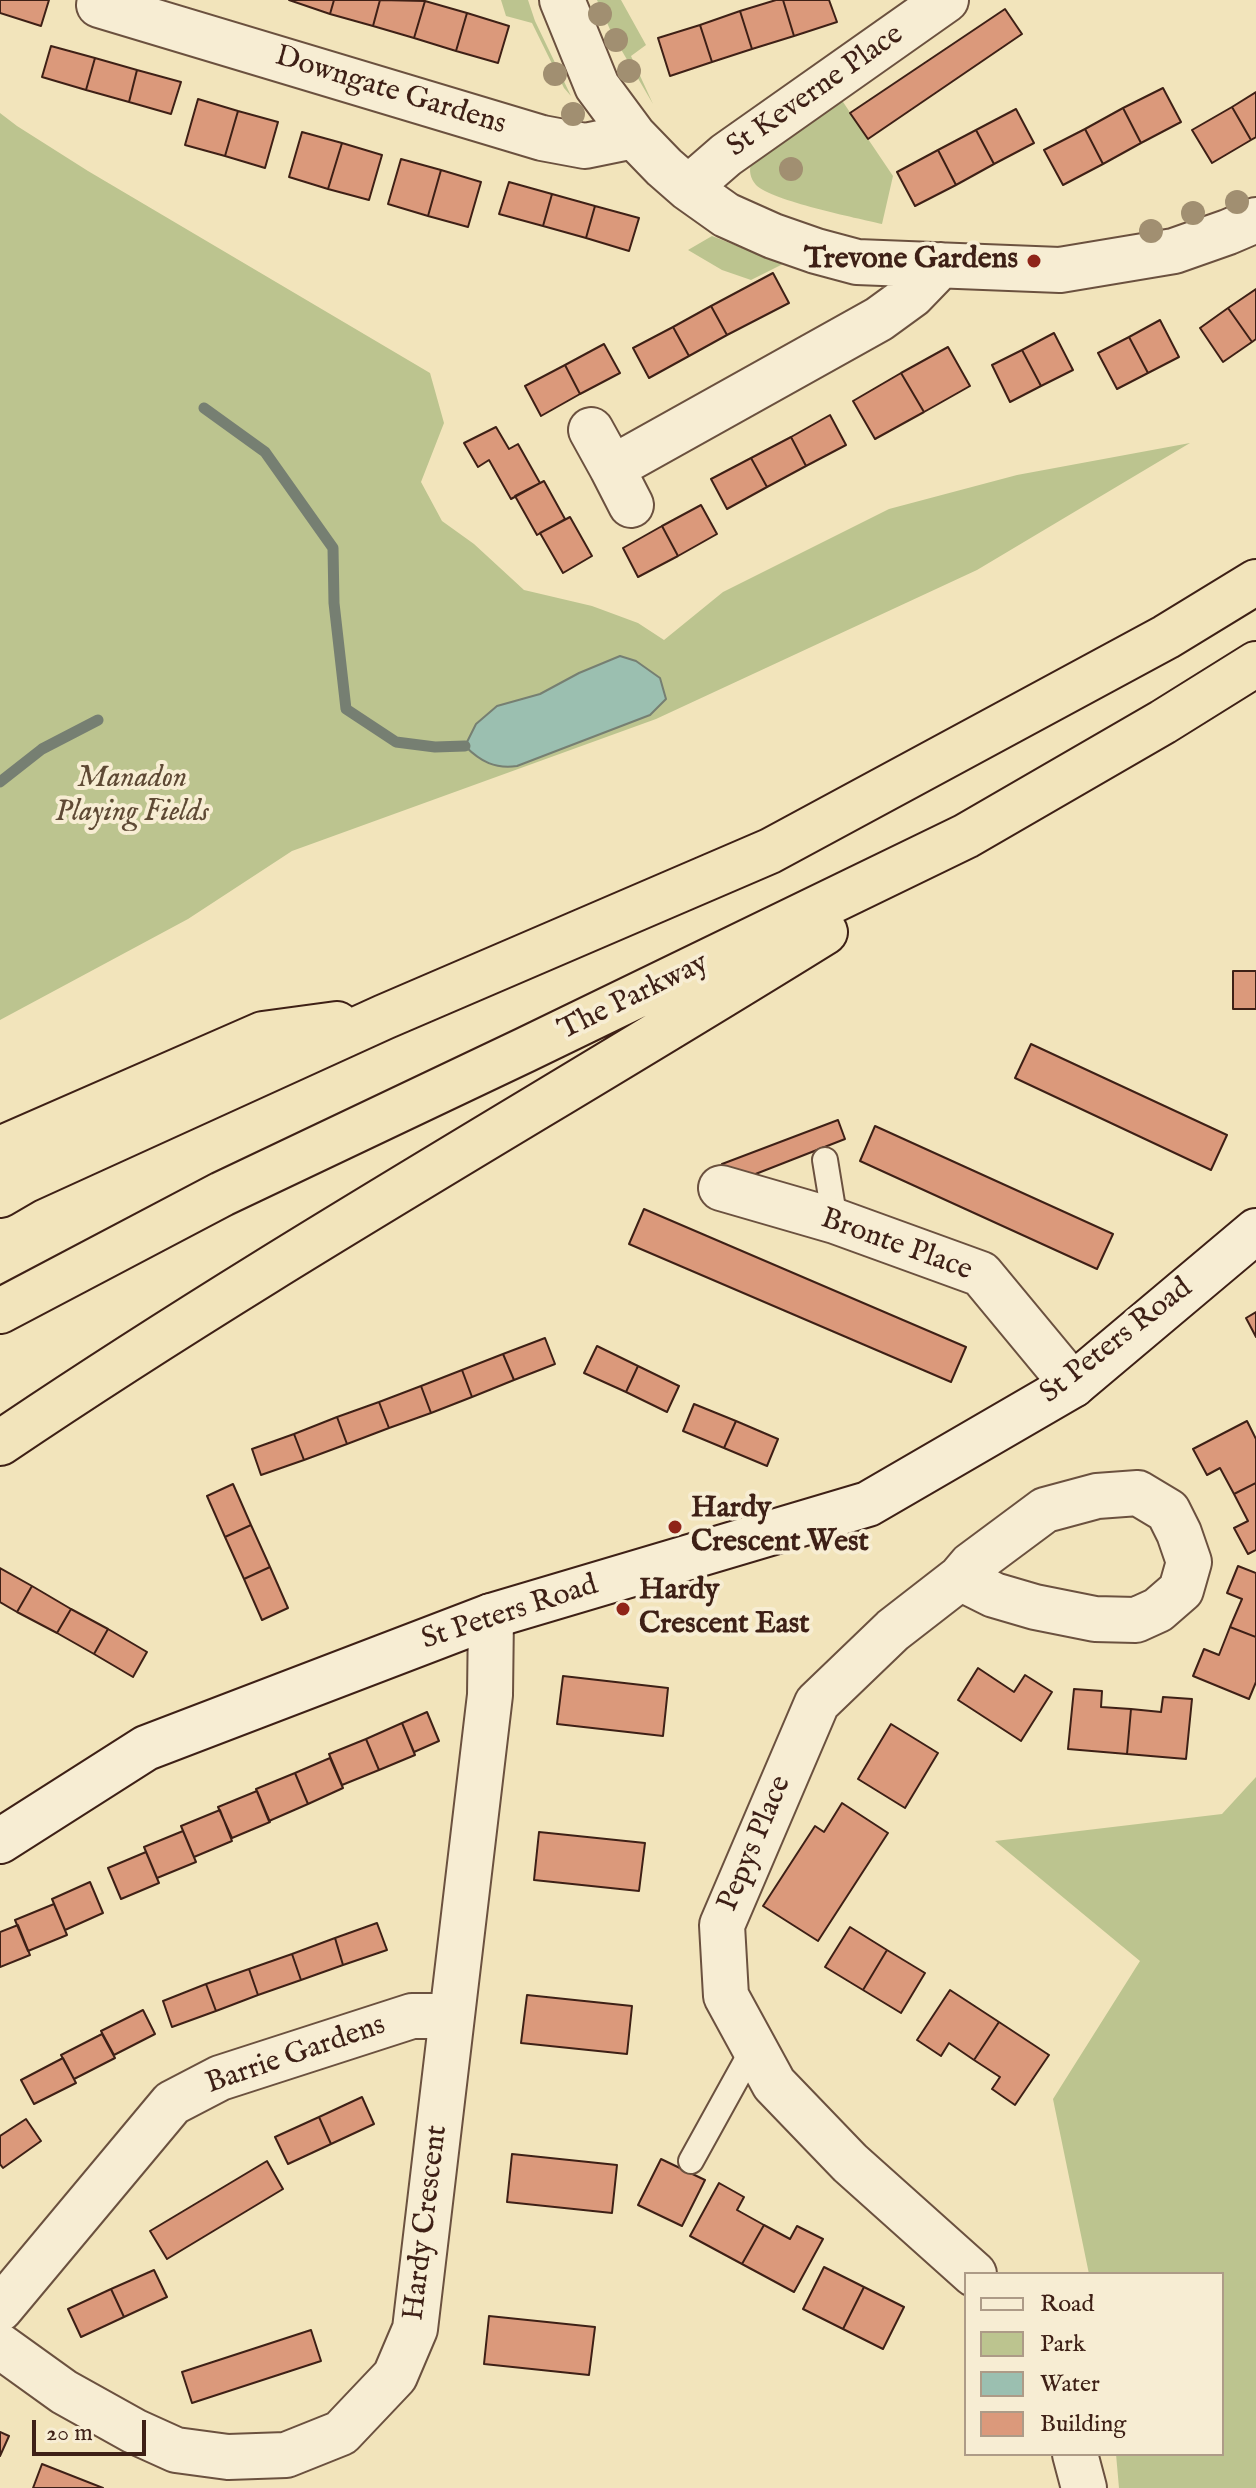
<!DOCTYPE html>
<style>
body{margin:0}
#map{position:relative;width:1256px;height:2488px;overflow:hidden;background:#f2e4bb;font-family:"IM FELL English",serif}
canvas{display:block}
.legend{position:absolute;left:964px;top:2272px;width:260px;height:184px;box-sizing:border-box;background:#f7edd3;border:2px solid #ad9b87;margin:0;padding:10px 14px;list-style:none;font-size:24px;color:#3e2016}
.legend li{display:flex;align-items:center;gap:16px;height:40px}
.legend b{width:40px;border:2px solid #ad9b87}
.scale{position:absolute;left:32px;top:2420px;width:114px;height:36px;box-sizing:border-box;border:4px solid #3e2016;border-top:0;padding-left:10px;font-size:24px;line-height:28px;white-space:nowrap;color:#3e2016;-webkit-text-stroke:6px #f7edd3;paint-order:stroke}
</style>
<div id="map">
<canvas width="1256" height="2488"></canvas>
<ul class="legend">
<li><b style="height:10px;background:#f7edd3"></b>Road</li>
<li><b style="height:22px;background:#bcc48f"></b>Park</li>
<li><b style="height:22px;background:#9bbfb0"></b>Water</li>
<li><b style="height:22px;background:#db997b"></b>Building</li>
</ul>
<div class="scale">20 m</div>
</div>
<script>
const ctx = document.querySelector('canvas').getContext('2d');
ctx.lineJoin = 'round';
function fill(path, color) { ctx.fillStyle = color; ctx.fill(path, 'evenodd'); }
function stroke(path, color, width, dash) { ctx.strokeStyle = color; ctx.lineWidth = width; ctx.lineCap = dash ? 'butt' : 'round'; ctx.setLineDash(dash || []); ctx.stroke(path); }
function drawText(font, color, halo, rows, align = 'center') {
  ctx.font = font + ' "IM FELL English",serif'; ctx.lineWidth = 8; ctx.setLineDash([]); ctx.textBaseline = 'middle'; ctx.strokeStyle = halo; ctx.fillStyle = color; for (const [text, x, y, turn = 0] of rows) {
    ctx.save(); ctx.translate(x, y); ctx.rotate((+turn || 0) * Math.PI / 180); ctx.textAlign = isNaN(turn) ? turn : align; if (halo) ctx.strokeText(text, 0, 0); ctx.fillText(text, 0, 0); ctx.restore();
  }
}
fill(new Path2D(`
 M501 0H528L535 21 571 96 564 88 532 23 506 16Z
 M597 0H621L646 45 631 56 653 104 612 34Z
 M841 99 893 176 882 224C857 218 772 201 756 185 750 178 749 171 751 162Z
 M0 113 17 126 88 171 430 373 444 423 421 482 442 521 474 544 524 590 592 606 638 623 664 640 723 592 889 509 1017 475 1190 443 977 570 656 719 292 851 188 919 0 1020Z
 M712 236 783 264 751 280 722 270 688 250Z
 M1256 1777V2488H1119L1116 2454H1222V2274H1089L1053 2099 1140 1961 995 1841 1222 1814Z`), '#bcc48f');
const water = new Path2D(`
 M620 656 636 661 660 678 666 699 650 715 517 766C495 769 481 762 465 746L476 724 497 706 540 694 579 673Z`);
fill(water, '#9bbfb0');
stroke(water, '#767f72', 2);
stroke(new Path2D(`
 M204 408 265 452 333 548 334 603 346 709 396 742 435 747 465 746
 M0 782 42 749 98 720`), '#767f72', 11);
const building = new Path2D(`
 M0 0H49L41 26 0 13Z
 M289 0H334L330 14Z
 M334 0H380L373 26 330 14Z
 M380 0 425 1 414 38 373 26Z
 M776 0H783L794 36 752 49 740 11Z
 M783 0H829L837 22 794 36Z
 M425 1 467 13 456 51 414 38Z
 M1005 9 1022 34 868 139 850 113Z
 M740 11 752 49 712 62 700 25Z
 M467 13 509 26 498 63 456 51Z
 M700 25 712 62 670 76 658 38Z
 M51 46 95 58 86 90 42 77Z
 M95 58 137 70 129 102 86 90Z
 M137 70 181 82 171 114 129 102Z
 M1163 88 1181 122 1141 143 1123 108Z
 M1256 92V137L1251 140 1232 107Z
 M198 99 238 111 225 156 185 145Z
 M1232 107 1251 140 1212 163 1192 130Z
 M1123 108 1141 143 1103 164 1085 129Z
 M1016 109 1034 143 994 164 976 130Z
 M238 111 278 122 265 168 225 156Z
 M1085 129 1103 164 1063 185 1044 150Z
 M976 130 994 164 956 185 938 150Z
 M302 132 342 143 328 189 289 177Z
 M342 143 382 155 369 200 328 189Z
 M938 150 956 185 915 206 897 172Z
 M401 159 441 170 428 216 388 204Z
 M441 170 481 182 468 227 428 216Z
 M509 182 552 194 543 226 499 214Z
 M552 194 595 206 586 238 543 226Z
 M595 206 639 218 629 251 586 238Z
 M773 273 789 303 727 335 711 306Z
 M1256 289V339L1252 342 1228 308Z
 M711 306 727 335 689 356 673 327Z
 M1228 308 1252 342 1223 362 1200 328Z
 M1160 320 1179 357 1148 373 1129 337Z
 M673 327 689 356 649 378 633 348Z
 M1054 333 1073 370 1041 386 1022 350Z
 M1129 337 1148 373 1117 389 1098 353Z
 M604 344 620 373 580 394 565 365Z
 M948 347 970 386 924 412 901 373Z
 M1022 350 1041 386 1010 402 992 365Z
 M565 365 580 394 541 416 525 386Z
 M901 373 924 412 875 439 853 401Z
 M830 415 846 445 806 466 791 437Z
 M496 427 509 449 518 444 540 483 511 499 489 460 478 467 464 443Z
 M791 437 806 466 767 487 751 458Z
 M751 458 767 487 727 509 711 479Z
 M544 481 565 519 537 535 515 496Z
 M701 505 717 534 678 556 662 526Z
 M570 517 592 556 563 573 540 533Z
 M662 526 678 556 638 577 623 548Z
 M1233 971H1256V1009H1233Z
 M1031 1044 1227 1135 1211 1170 1015 1078Z
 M838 1120 845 1139 730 1184 722 1164Z
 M875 1126 1113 1234 1097 1269 860 1161Z
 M644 1209 966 1347 951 1382 629 1244Z
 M1256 1312V1337L1246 1318Z
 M545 1338 555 1364 514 1380 503 1354Z
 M597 1346 638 1366 626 1392 584 1373Z
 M503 1354 514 1380 472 1397 462 1370Z
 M638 1366 679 1386 667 1412 626 1392Z
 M462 1370 472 1397 431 1413 421 1386Z
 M421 1386 431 1413 389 1428 379 1402Z
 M379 1402 389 1428 347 1444 337 1417Z
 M694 1404 736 1421 724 1448 683 1431Z
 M337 1417 347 1444 304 1460 294 1434Z
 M736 1421 778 1439 767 1466 724 1448Z
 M1247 1421 1256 1439V1483L1234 1494 1220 1468 1207 1475 1193 1449Z
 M294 1434 304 1460 261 1475 252 1449Z
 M1256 1483V1550L1248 1554 1234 1528 1248 1521 1234 1494Z
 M233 1484 251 1525 225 1537 207 1496Z
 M251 1525 270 1567 244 1579 225 1537Z
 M1238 1566 1256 1573V1637L1230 1627 1242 1599 1227 1593Z
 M270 1567 288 1608 262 1620 244 1579Z
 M0 1568 32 1586 17 1612 0 1602Z
 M32 1586 71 1609 57 1633 17 1612Z
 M71 1609 108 1629 94 1654 57 1633Z
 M1230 1627 1256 1637V1682L1249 1699 1193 1676 1204 1649 1219 1655Z
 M108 1629 147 1652 133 1677 94 1654Z
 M978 1668 1014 1692 1025 1675 1052 1692 1021 1741 958 1700Z
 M563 1676 668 1688 663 1736 557 1724Z
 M1074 1689 1102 1691 1101 1707 1131 1709 1127 1754 1068 1749Z
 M1163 1697 1192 1699 1186 1759 1127 1754 1131 1709 1161 1712Z
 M427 1712 439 1741 414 1752 402 1723Z
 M402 1723 415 1755 379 1770 366 1739Z
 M891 1724 938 1753 905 1808 858 1779Z
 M366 1739 379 1770 342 1785 329 1754Z
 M330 1758 343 1788 308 1804 295 1773Z
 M295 1773 308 1804 269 1821 256 1789Z
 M257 1791 270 1822 232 1838 218 1807Z
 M842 1803 888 1833 818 1941 763 1906 815 1826 824 1832Z
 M220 1810 232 1841 194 1857 181 1826Z
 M183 1831 196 1862 157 1878 144 1847Z
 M539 1832 645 1843 639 1891 534 1880Z
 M146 1852 159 1883 121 1899 108 1868Z
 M90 1882 103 1913 65 1930 52 1899Z
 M54 1904 67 1935 28 1951 15 1920Z
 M377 1923 387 1950 343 1965 335 1938Z
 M18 1925 30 1955 0 1967V1932Z
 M850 1927 887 1950 863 1990 825 1967Z
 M335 1938 343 1965 301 1980 292 1954Z
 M887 1950 925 1973 901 2013 863 1990Z
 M292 1954 301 1980 258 1995 249 1969Z
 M249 1969 258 1995 216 2011 206 1984Z
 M206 1984 216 2011 172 2027 163 2001Z
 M950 1990 999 2022 974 2060 949 2043 941 2056 917 2040Z
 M527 1995 632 2006 627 2054 521 2043Z
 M143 2010 155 2034 114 2055 101 2031Z
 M999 2022 1049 2055 1015 2105 992 2089 1000 2077 974 2060Z
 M102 2034 115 2058 74 2079 61 2055Z
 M63 2058 76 2083 34 2104 21 2080Z
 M362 2097 374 2124 331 2144 319 2117Z
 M319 2117 331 2144 288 2164 275 2137Z
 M26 2119 41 2141 3 2168 0 2164V2136Z
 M512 2154 617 2165 612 2213 507 2202Z
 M661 2159 705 2180 682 2226 638 2205Z
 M267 2161 283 2189 167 2259 150 2231Z
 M719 2183 744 2197 737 2210 764 2225 742 2264 690 2236Z
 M764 2225 790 2239 797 2226 823 2239 794 2292 742 2264Z
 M824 2267 864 2287 843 2329 803 2309Z
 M154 2270 167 2297 124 2317 111 2289Z
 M864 2287 904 2307 883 2349 843 2329Z
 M111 2289 124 2317 81 2337 68 2309Z
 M489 2316 595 2327 589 2375 484 2364Z
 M311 2330 321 2361 192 2403 182 2372Z
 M0 2432 9 2436 0 2456Z
 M42 2464 103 2488H33Z`);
fill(building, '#db997b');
stroke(building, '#3e2016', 2);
const lane = new Path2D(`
 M825 1160 835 1221
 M691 2161 754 2047`);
const street = new Path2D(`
 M562 0 597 86 634 136 664 167 688 188 726 215 773 236 816 251 857 262 1060 270 1174 251 1228 232 1256 220
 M99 5 542 138 585 146 634 136
 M688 188 726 155 946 0
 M591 430 612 468
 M631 505 612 468 879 319 912 295 941 265
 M721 1188 835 1221 981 1274 1073 1385
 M960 1578 994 1595 1035 1607 1095 1619 1136 1620 1158 1610 1181 1590 1189 1562 1179 1533 1168 1511 1138 1493 1097 1496 1045 1510 971 1565 960 1578 893 1630 817 1703 722 1925 726 1996 774 2084 850 2163 974 2274
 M0 2309 172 2103 220 2078 412 2016H452
 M0 2346 64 2392 134 2431 176 2450 228 2457 286 2455 341 2433 395 2376 415 2329 490 1695 491 1616
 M1075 2454 1084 2488`);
const secondary = new Path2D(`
 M0 1841 146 1748 491 1616 868 1504 1073 1385 1256 1231`);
const highway = new Path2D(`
 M0 1149 263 1034 337 1024
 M0 1195 24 1181 384 1017 770 851 1166 637 1256 582
 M0 1311 222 1194 525 1050 966 836 1163 722 1256 664
 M0 1443C268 1262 550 1103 825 932`);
stroke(lane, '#6b513f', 28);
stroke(street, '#6b513f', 48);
stroke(secondary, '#3e2016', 48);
stroke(highway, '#3e2016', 48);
stroke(lane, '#f7edd3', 24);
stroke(street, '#f7edd3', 44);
stroke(secondary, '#f7edd3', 44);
stroke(highway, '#f2e4bb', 44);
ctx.fillStyle = '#a18f71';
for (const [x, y] of [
 [600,14],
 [616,40],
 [629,71],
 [555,74],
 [573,114],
 [791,169],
 [1237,202],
 [1193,213],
 [1151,231]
]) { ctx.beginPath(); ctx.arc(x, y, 12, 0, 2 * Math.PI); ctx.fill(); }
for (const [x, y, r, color] of [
 [1034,261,8,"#8f2418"],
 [675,1527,8,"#8f2418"],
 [623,1609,8,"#8f2418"]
]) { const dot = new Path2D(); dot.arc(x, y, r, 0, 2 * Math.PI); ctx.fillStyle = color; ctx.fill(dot); stroke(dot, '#f7edd3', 3); }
drawText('30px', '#3e2016', '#f7edd3', [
 ["Downgate Gardens",390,92,17],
 ["St Keverne Place",816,92,-35],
 ["The Parkway",634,998,-26],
 ["Bronte Place",896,1246,20],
 ["St Peters Road",1117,1342,-38],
 ["St Peters Road",510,1614,-18],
 ["Pepys Place",756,1844,-67],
 ["Barrie Gardens",296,2056,-19],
 ["Hardy Crescent",427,2223,-83]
]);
drawText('bold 30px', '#3e2016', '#f7edd3', [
 ["Trevone Gardens",1018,261,"right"],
 ["Hardy",691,1510],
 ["Crescent West",691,1544],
 ["Hardy",639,1592],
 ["Crescent East",639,1626]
], 'left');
drawText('italic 30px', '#5e4934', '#f7edd3', [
 ["Manadon",132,780],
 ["Playing Fields",132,814]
]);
</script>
